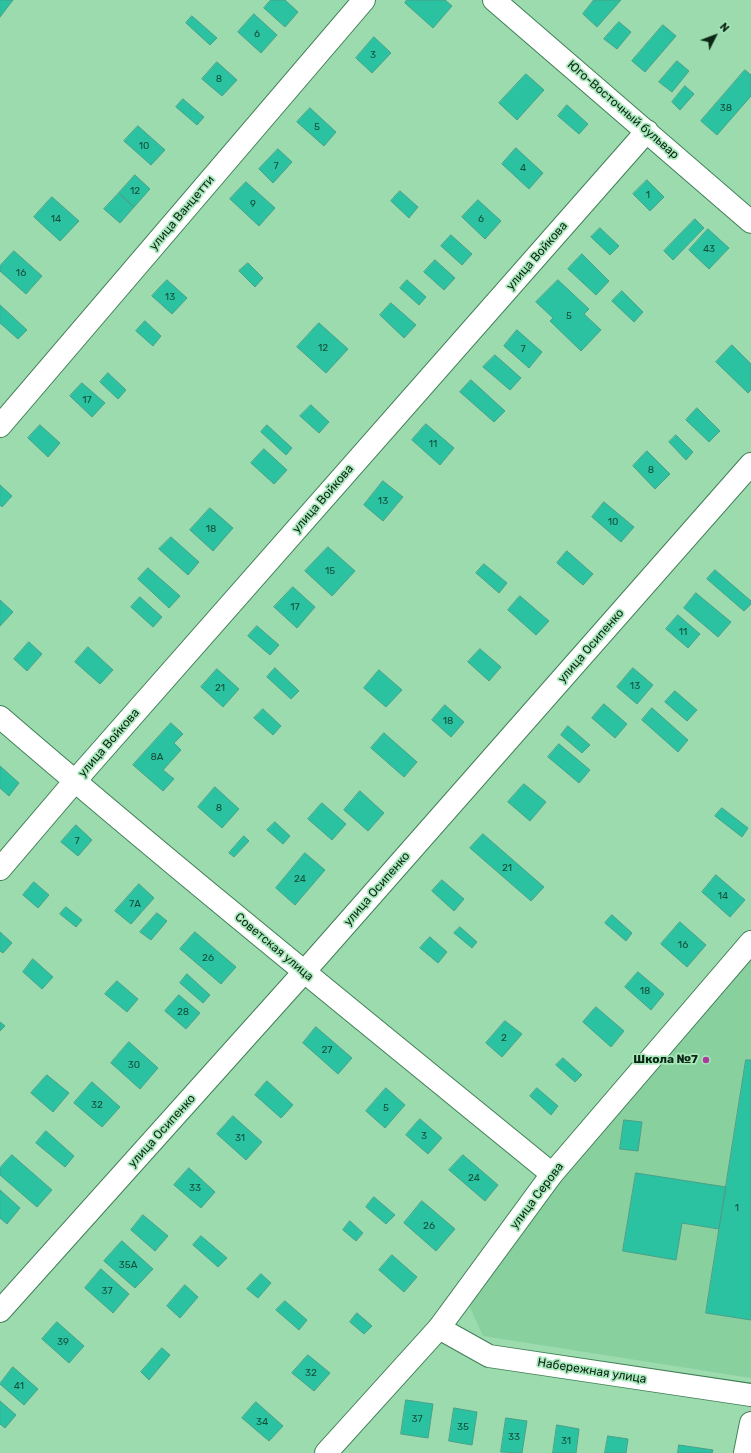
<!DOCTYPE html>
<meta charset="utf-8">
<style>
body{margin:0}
#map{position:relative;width:751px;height:1453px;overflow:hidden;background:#9bdbae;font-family:Rubik,sans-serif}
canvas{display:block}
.north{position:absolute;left:695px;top:16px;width:40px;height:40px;-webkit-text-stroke:3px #a8e8ba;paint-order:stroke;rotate:48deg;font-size:11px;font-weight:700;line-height:16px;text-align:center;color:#0c2616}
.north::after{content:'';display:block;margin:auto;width:14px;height:18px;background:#0c2616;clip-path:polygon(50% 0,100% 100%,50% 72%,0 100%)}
</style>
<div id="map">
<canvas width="751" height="1453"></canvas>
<div class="north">N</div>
</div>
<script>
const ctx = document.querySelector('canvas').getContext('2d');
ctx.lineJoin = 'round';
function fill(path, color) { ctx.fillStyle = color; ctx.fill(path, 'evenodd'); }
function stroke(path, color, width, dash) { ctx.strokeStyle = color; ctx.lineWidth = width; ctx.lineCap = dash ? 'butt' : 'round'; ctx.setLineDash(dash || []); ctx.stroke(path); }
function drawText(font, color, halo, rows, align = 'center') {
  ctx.font = font + ' Rubik,sans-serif'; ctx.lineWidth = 3.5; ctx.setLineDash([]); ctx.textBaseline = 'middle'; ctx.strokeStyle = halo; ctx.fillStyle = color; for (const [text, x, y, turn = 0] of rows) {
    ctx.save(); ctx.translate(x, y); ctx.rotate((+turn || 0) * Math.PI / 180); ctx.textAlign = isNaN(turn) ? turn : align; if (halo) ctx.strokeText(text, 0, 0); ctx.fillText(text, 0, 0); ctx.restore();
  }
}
fill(new Path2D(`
 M751 953V1378L483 1336 469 1305 570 1167Z`), '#89d09f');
const building = new Path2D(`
 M0 0H13L0 17Z
 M271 0H285L298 12 285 27 264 8Z
 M407 0H445L452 6 433 28 405 3Z
 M594 0H621L597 27 583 14Z
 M254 14 277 35 261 53 238 32Z
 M192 16 217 38 210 45 186 23Z
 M619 22 631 32 617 49 604 39Z
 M663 25 676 36 645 72 632 61Z
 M374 37 391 53 372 73 356 58Z
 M677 61 689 71 672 92 659 82Z
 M217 62 237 80 222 96 202 79Z
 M745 70 751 75V96L717 135 701 121Z
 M526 74 544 90 517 120 499 103Z
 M685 86 694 94 680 110 672 102Z
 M183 99 204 117 197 125 176 107Z
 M567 105 588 124 579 134 558 116Z
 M310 108 336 132 324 146 297 122Z
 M138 126 165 150 151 165 124 141Z
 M516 148 543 173 529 189 502 164Z
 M278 149 292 162 273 183 259 169Z
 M135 175 150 189 134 207 119 193Z
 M647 180 664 197 650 211 633 194Z
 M246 182 275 208 259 226 230 199Z
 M400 191 418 207 409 218 391 201Z
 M119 193 134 207 120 223 104 209Z
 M52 197 79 221 60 241 34 217Z
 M478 200 501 221 485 239 462 217Z
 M695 219 704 228 673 260 664 251Z
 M600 228 619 246 610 255 591 237Z
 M708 229 729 248 709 269 689 250Z
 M451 235 472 254 462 265 441 246Z
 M14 251 42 276 26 294 0 271V266Z
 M582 254 609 281 596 295 568 269Z
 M435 260 455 278 444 290 424 272Z
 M248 263 263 278 255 287 239 271Z
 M167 280 187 298 172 314 152 296Z
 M407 280 426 297 419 305 400 288Z
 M558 280 589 309 584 314 601 330 581 351 550 321 553 318 536 302Z
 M622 291 643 312 634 322 612 301Z
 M391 303 416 325 404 338 380 315Z
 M0 305 27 330 18 339 0 323Z
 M145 321 161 336 153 346 136 331Z
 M319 323 348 349 326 373 297 347Z
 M517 330 542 352 529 368 504 346Z
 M732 345 751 364V390L748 393 716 362Z
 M495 355 521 378 510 390 483 367Z
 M108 373 126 390 118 399 100 382Z
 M471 380 505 411 494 422 460 392Z
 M82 383 105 403 92 417 70 396Z
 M311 405 329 422 319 433 300 416Z
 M697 408 720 431 709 442 686 420Z
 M426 424 454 448 440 465 412 440Z
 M40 425 60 443 48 457 28 438Z
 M267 425 292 448 286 455 261 432Z
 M676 435 693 452 686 460 669 442Z
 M264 449 287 470 274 484 251 463Z
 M647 451 670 474 655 489 633 466Z
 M383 481 403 497 383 521 364 505Z
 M0 485 12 496 2 507 0 505Z
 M604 502 634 527 621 542 592 517Z
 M210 508 233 528 213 551 190 530Z
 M171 537 199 562 188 575 159 549Z
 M328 547 355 571 332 596 305 571Z
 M567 551 593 574 583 585 557 563Z
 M484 564 507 583 499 593 476 573Z
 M148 568 180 596 169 608 138 579Z
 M715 570 751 601V604L744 611 707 579Z
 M293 587 315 607 297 628 274 607Z
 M696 593 731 622 718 637 684 608Z
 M520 596 549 621 536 635 508 610Z
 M140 597 162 617 153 627 131 607Z
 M0 600 13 612 0 626Z
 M678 615 700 634 688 648 666 629Z
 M257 626 279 645 270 655 248 636Z
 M29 642 42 654 27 671 14 659Z
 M88 647 113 670 100 684 75 662Z
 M480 649 501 667 489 681 468 662Z
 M275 668 299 691 291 699 267 677Z
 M633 668 653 685 637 704 617 687Z
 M217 669 239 689 223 707 201 687Z
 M379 670 402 690 386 707 364 688Z
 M675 691 697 710 687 721 665 702Z
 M604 704 627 724 615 738 592 718Z
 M445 705 464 722 451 737 432 720Z
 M652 708 688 740 678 752 642 720Z
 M263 709 281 726 273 735 254 718Z
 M171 723 183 734 174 743 181 750 163 770 174 779 163 791 133 765Z
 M568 726 590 745 582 753 561 735Z
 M384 733 417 762 404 777 371 748Z
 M559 744 590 770 579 783 548 757Z
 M0 766 19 783 9 796 0 788Z
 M524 784 546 802 530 821 508 802Z
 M215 787 239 809 222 828 198 807Z
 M360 791 384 813 368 831 344 810Z
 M322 803 346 824 332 840 308 819Z
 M722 808 748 828 742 837 715 816Z
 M275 822 290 836 283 844 267 830Z
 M76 825 92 840 78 856 61 842Z
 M483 834 544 887 531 901 470 848Z
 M244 836 249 841 234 857 229 853Z
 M305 853 325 870 295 905 276 888Z
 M716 875 745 900 730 917 702 892Z
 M442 880 464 899 454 911 432 891Z
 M34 882 49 895 38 908 23 895Z
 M139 884 154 898 131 924 115 911Z
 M66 907 82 920 76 927 60 914Z
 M157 913 167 921 151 940 140 932Z
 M612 915 632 933 626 941 605 923Z
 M680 922 706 945 687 967 661 944Z
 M460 927 477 942 472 948 454 933Z
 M0 932 12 943 3 953 0 951Z
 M195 932 236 967 221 984 180 949Z
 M430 937 447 952 438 963 420 948Z
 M33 959 53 977 42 989 23 972Z
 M638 972 664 994 651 1010 625 987Z
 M187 974 210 995 203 1003 180 983Z
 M117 981 138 999 127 1012 105 994Z
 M179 995 200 1013 186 1029 165 1011Z
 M596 1007 624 1031 611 1047 583 1022Z
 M505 1021 522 1034 502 1057 486 1043Z
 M0 1022 5 1026 0 1031Z
 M316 1027 352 1058 338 1074 303 1043Z
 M129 1042 158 1068 140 1089 111 1063Z
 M563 1058 582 1075 575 1082 556 1065Z
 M746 1060H751V1320L706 1313Z
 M47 1075 69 1093 53 1112 31 1093Z
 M267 1081 293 1105 281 1118 255 1095Z
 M92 1082 120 1107 102 1127 74 1103Z
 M386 1088 405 1105 385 1128 366 1111Z
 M537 1088 558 1106 551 1115 530 1096Z
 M233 1116 262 1142 246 1160 217 1134Z
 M420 1119 442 1138 428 1154 406 1135Z
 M624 1120 642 1122 638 1151 620 1149Z
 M46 1131 74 1156 65 1167 36 1143Z
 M12 1155 52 1190 37 1207 0 1175V1168Z
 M463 1155 498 1185 485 1201 449 1170Z
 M189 1168 215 1192 201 1208 174 1185Z
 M636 1173 726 1187 719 1229 682 1223 676 1260 623 1251Z
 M0 1190 20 1208 7 1224 0 1218Z
 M374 1197 395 1215 386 1224 366 1207Z
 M422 1201 455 1229 436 1251 404 1223Z
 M143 1215 168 1236 155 1251 131 1230Z
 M350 1221 363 1233 356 1241 343 1230Z
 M201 1236 227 1258 218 1267 193 1245Z
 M122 1241 153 1269 135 1288 104 1261Z
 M392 1255 417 1277 404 1292 379 1270Z
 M101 1269 129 1294 113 1313 85 1288Z
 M261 1274 271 1283 258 1298 247 1289Z
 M185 1285 198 1297 180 1318 167 1306Z
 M285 1301 307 1320 299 1330 276 1310Z
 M357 1313 372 1326 364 1334 350 1322Z
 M57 1322 84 1346 69 1363 42 1339Z
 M162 1348 170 1355 149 1380 141 1372Z
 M308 1355 330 1373 314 1391 292 1373Z
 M13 1367 38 1389 24 1405 0 1384Z
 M406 1400 433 1404 428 1438 401 1434Z
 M0 1401 16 1415 5 1428 0 1424Z
 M256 1402 283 1426 269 1441 242 1418Z
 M454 1408 477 1412 472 1445 449 1441Z
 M506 1418 527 1421 522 1453 501 1452Z
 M557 1425 579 1429 576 1453H553Z
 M608 1436 628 1439 626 1453H605Z
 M679 1445 713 1450 712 1453H678Z`);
fill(building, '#2ac2a1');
stroke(building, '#4aa089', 1);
const minor = new Path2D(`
 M494 0 751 222
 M0 426 364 0
 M0 869 75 781 647 131
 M552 1174 751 942
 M0 1311 304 972 751 464
 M326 1453 439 1328
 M745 1453 751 1423`);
const tertiary = new Path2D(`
 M0 717C181 873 367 1023 552 1174L439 1328 489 1356 751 1395`);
stroke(minor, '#417f56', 24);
stroke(tertiary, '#417f56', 24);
stroke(minor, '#fff', 22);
stroke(tertiary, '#fff', 22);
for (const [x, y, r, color] of [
 [706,1060,4,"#a93b9a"]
]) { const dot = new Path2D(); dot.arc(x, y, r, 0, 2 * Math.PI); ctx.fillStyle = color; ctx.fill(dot); stroke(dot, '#a8e8ba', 1.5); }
drawText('10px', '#144d39', null, [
 ["6",257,34],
 ["3",373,55],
 ["8",219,79],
 ["38",726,108],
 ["5",317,127],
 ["10",144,146],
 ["7",276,166],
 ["4",523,168],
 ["12",135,191],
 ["1",648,195],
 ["9",253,204],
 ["14",56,219],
 ["6",481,219],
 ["43",709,249],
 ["16",21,273],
 ["13",170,297],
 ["5",569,316],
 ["12",323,348],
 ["7",523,349],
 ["17",87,400],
 ["11",433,444],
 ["8",651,470],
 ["13",383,501],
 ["10",613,522],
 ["18",211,529],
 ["15",330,571],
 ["17",295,607],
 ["11",683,632],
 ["13",635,686],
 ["21",220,688],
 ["18",448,721],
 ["8А",157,757],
 ["8",219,808],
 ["7",77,841],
 ["21",507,868],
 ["24",300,879],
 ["14",723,896],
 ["7А",135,904],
 ["16",683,945],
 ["26",208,958],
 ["18",645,991],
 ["28",183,1012],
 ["2",504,1038],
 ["27",327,1050],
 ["30",134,1065],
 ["32",97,1105],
 ["5",386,1108],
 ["3",424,1136],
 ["31",240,1138],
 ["24",474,1178],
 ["33",195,1188],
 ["1",737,1208],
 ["26",429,1226],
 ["35А",128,1265],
 ["37",107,1291],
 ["39",63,1342],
 ["32",311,1373],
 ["41",19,1386],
 ["37",417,1419],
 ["34",262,1422],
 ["35",463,1427],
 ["33",514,1437],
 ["31",566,1441]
]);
drawText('12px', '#0c2616', '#a8e8ba', [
 ["Юго-Восточный бульвар",623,110,41],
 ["улица Ванцетти",182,213,-50],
 ["улица Войкова",537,256,-49],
 ["улица Войкова",323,499,-49],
 ["улица Осипенко",591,646,-49],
 ["улица Войкова",109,743,-49],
 ["улица Осипенко",377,889,-49],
 ["Советская улица",274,947,40],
 ["улица Осипенко",162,1131,-48],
 ["улица Серова",537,1196,-53],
 ["Набережная улица",592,1371,9]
]);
drawText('bold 12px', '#0c2616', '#a8e8ba', [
 ["Школа №7",698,1060]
], 'right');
</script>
